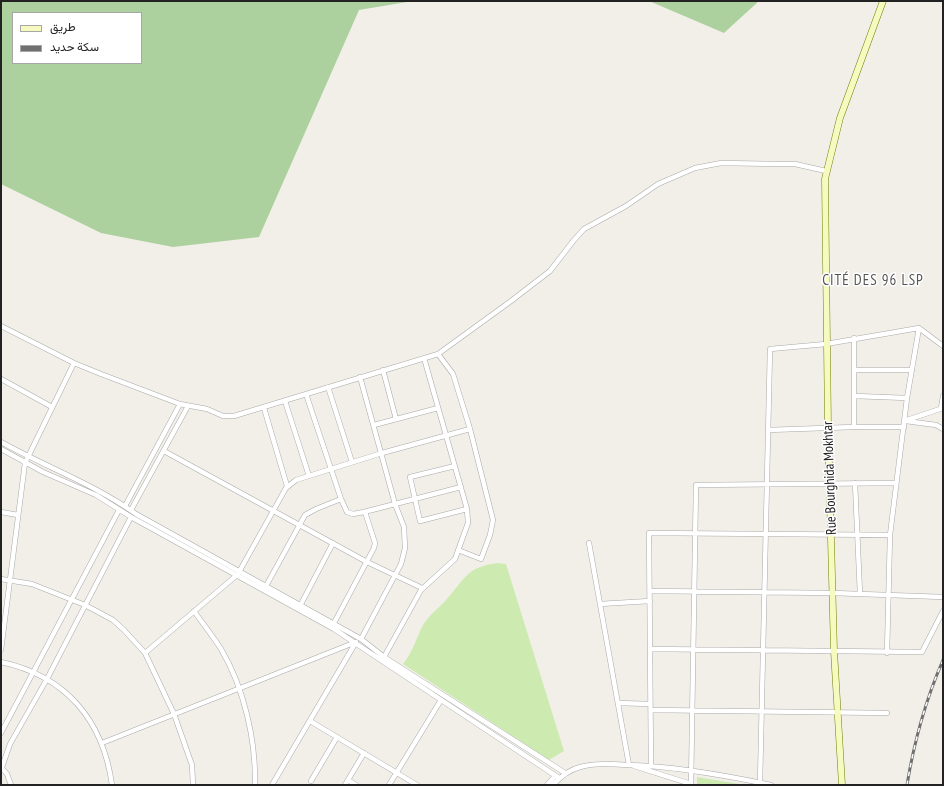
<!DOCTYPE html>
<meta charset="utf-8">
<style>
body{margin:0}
#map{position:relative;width:944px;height:786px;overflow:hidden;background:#f2efe9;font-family:"PT Sans Narrow",Vazirmatn,sans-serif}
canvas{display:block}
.frame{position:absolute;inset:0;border:2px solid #222;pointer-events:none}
.legend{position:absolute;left:12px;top:12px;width:130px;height:52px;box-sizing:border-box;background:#fff;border:1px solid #a7a7a7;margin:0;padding:5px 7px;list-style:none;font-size:12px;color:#222}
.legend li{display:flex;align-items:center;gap:8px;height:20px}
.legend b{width:20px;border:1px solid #a7a7a7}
</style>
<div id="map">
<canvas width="944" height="786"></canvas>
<div class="frame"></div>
<ul class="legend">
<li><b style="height:5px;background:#f7fabf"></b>طريق</li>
<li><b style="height:5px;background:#707070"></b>سكة حديد</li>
</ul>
</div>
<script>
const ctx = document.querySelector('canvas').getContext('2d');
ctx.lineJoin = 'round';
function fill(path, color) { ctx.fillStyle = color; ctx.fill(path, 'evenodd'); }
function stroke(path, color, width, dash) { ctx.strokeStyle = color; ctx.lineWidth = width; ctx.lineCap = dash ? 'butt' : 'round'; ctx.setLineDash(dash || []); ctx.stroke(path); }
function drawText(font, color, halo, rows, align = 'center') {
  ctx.font = font + ' "PT Sans Narrow",sans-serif'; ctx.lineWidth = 3; ctx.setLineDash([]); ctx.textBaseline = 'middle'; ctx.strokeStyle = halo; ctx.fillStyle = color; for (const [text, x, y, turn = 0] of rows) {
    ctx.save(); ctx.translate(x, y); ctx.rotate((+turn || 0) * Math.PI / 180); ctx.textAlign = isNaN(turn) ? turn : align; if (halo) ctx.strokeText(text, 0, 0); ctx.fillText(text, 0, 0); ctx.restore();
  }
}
fill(new Path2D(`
 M497 563 506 564 564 751 549 760 403 664C413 652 416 638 423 625 429 615 439 608 446 600 466 578 465 568 497 563Z
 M697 777 746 785H697Z`), '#cdebb0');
fill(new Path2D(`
 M1 1H413L359 10 259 237 173 247 101 233 1 184ZM13 13H141V63H13Z
 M649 1H759L724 33Z`), '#add19e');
const minor = new Path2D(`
 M1 326 74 363 101 374 180 404 207 409 223 416H234L438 354 511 301 550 271 574 240 584 229 626 206 658 184 695 168 721 163 778 164H795L826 171
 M438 354 453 374 470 429 493 520 490 535 481 559 458 550
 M383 370 396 419
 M855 370H912
 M360 377 395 504 404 527 405 548 401 564 361 639
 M1 379 52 407
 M328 387 352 462
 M306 394 341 499 347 512 353 514 364 512 461 487
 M855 396 907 398
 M285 401 309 476
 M264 408 287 486
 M941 408 943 396
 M904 421 943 408
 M906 421 936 425 943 429
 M374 425 438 408
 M854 427V338
 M768 430 854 427H904
 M1 442C46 467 94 484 136 514L361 639 384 657 565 773
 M1 449 43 472 96 495 131 517 334 629 559 778
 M164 451 367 562 422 588
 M455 466 410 477 420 521 467 509
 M855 483 860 594
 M125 506 180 404
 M131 510 188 406
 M1 512 18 515
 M589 543 629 765
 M239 572 286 488 296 480 382 453 470 429
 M1 579 32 584 85 605 113 620 124 630 145 653 174 714 192 765 193 785
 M266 586 305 515 316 509 341 499
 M650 591 833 593 943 597
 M600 604 650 601
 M300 606 333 543
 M194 611C203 624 213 636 221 649 244 688 256 740 255 785
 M334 623 374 548 375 543 365 512
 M650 649 922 652 943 611
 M1 650 25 463 74 363
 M145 653 237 575
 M887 653 890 535 907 398 919 328
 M384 657 421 590 455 559 468 523 467 509 424 358
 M1 662C66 676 103 720 112 785
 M618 703 650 704
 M651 710 887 713
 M310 721 417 785
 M1 733 119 510
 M102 743 356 642
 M651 765 649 533 890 535
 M634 766 691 784
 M1 767 7 774 11 785
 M2 767 10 744 47 679 131 517
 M348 780 356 785
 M311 781 337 737
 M760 783 770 349 826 344 919 328 943 346
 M272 785 356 642
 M345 785 364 753
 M389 785 441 700
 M547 785 555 776
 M553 785C561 776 569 770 580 767 595 763 611 764 626 765 675 766 724 775 771 785
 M691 785 696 485 896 483`);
const secondary = new Path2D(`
 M842 785 834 651 828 427 825 179 840 118 883 1`);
stroke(minor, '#a9a9a9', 5.5);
stroke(secondary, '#707d05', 7);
stroke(minor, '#fff', 4.5);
stroke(secondary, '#f7fabf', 6);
const rail = new Path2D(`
 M907 785C914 742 926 699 943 660`);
stroke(rail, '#707070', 3);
stroke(rail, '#fff', 1.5, [4.5]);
drawText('14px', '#222', '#fff', [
 ["Rue Bourghida Mokhtar",830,478,-92]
]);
ctx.letterSpacing = '1px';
drawText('15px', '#555', '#fff', [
 ["CITÉ DES 96 LSP",873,281]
]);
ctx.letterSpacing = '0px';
</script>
